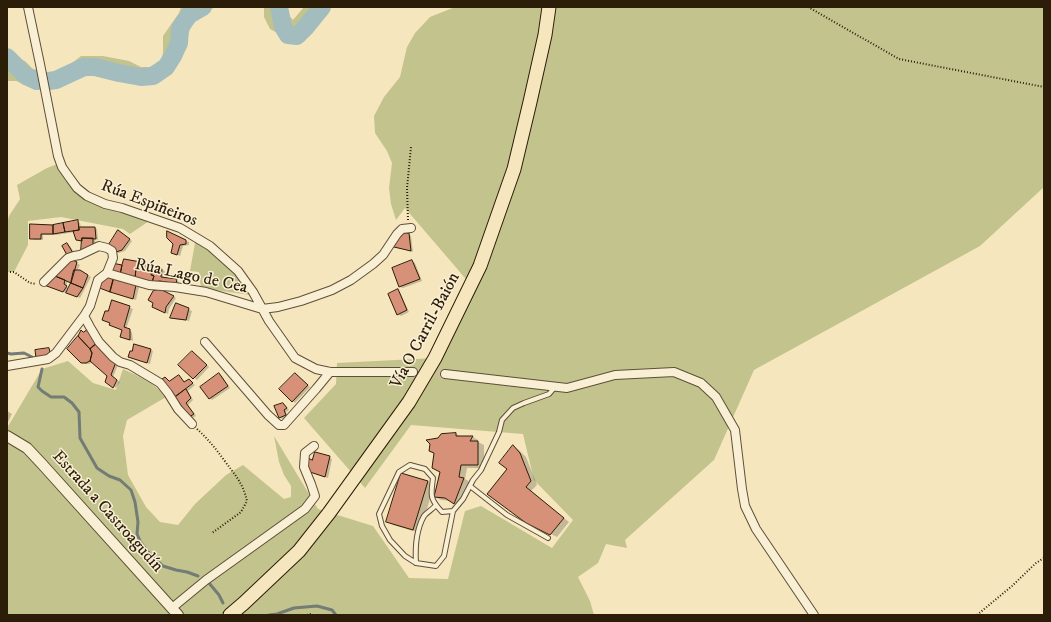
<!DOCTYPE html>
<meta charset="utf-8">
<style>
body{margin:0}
#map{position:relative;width:1051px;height:622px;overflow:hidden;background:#f6e6be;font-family:"IM FELL DW Pica",serif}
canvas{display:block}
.frame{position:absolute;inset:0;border:8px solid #2c1d08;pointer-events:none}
</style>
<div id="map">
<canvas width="1051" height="622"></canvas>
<div class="frame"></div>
</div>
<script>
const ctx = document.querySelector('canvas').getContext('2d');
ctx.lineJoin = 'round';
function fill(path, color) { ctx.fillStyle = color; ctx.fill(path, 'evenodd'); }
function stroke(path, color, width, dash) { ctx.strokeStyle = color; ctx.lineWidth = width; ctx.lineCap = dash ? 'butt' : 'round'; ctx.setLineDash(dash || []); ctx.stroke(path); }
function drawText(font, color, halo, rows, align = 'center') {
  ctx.font = font + ' "IM FELL DW Pica",serif'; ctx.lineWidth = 3; ctx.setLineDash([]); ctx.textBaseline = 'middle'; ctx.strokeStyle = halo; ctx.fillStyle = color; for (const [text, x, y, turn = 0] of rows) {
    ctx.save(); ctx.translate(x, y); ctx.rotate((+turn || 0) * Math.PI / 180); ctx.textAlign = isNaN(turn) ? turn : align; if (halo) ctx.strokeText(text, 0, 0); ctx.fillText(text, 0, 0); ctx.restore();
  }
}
fill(new Path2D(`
 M181 7H216L202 13 191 26 184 47 176 62 169 71 148 81 91 71 58 85 36 89 16 81H7V50L26 62 33 69 50 73 68 66 81 56H103L129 61 141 67H150L161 62 163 53V36L179 13Z
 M264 7H286L287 13 293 20 304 7H330L307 37 295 42 270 29 264 17Z
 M455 7H1044V187L980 246 754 370 714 460 625 540 627 548 606 544 598 563 578 577 590 601 594 615H7V428L42 369 68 361 93 383 116 390 123 369C138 376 155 383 166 397L127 420 123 436 128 475 146 507 160 522 178 525 195 504 226 475 243 465 284 499 291 497V486L284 475 279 462 274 436 318 509 373 526 409 578 448 579 465 511 481 506 552 548 573 520 534 480 523 434 411 425 365 488 304 418 336 384 337 363 435 358 471 285 405 208 396 220 391 204 389 188 392 163 387 151 375 133 374 116 384 97 400 77 407 47 415 33 430 17Z
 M60 163 87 196 152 219 130 234 123 229 61 217 28 221V245L14 272H7V223L9 216 20 199 17 185 47 168Z
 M191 235 238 271 257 300 250 295 201 288 199 272 190 271 195 243Z`), '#c3c38d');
fill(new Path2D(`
 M78 222 80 223 81 228H95L97 229 98 240 95 239 96 246 76 240 75 232 56 235H43V240H34L31 238 53 226Z
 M121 233 132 241 125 251 119 253 116 252Z
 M408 234 411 236 413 252 396 247Z
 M186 241 189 242V245L183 246 180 256 175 254 174 244Z
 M67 244 70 246 75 254 64 246Z
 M71 260 80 265 77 271H80L91 277 80 298 67 292 66 293 48 286ZM68 281 72 282 69 289 66 286Z
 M412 261 415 263 422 281 403 288 400 287 393 269Z
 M122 266 162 270 165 271 164 278 176 280 179 282 178 285 152 284ZM151 273 158 278 149 276Z
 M109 277 139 287 136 300 101 288Z
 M160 290 176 298 169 309 168 314 156 308Z
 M398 291 400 292 409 312 401 316 398 314Z
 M112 301 133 309 126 329 132 332 133 341 124 338 123 330 108 313Z
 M176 304 192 311 189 321 174 319 171 317Z
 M79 337 118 365 113 377 120 382 116 388 106 382 109 376 93 362 89 364H85L82 362Z
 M150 350 153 351 150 364 129 357Z
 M192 352 209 367 197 380 180 365Z
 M219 374 222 376 230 388 212 400 210 398Z
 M297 376 310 387 295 403 293 401Z
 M179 377 185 382 189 380 195 385 188 391 193 400 188 405 196 416 192 418 189 416 164 379 165 378 170 382Z
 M283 404 286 406 289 410 286 412 288 417 282 419 279 417Z
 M7 411 12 414 7 424Z
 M456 434 462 437H473L478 440V442L484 445V468H467L465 479 470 482 461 507 451 501 441 500 435 497 441 472 439 439 441 435Z
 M513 446 519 450 526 457 537 485 531 491 569 522 557 537 534 526 508 469Z
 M329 457 332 459 328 478 311 472 313 461Z
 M401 474 428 482 434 485 420 533 393 525 387 521Z`), '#0003');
stroke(new Path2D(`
 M7 353 11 354 24 353 32 357
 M42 369 38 387 42 391 51 397H64L72 403 79 412 80 438 97 468 109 476 120 480 131 490 135 502 138 522 137 534 141 543 149 553 163 566 176 570 187 572 198 576
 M209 583 219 595 223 603
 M269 615 277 614 294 608 317 606 332 610 336 615`), '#737c75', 3);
stroke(new Path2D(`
 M279 7 283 27 288 35 297 36 305 28 322 7
 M7 57 26 76 37 81
 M49 81 56 80 84 67H95L119 73 141 77 153 76 166 67 173 56 179 43 180 28 189 15 203 7`), '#a3bcbd', 18);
const building = new Path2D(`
 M78 220 79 230 65 232 63 223Z
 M63 223 65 232 53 234V225Z
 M30 224 53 225V234H41V239H30Z
 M79 227H95L96 239 82 238V241L76 240 73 231 79 230Z
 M118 230 130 239 122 250 116 252 108 246Z
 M167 231 186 240V244L180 245 177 255 171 253 173 244 167 238Z
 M403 233H409L411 251 394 247Z
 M82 238H93V245L81 251Z
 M67 243 73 253 67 255 62 246Z
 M71 259 77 262 71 283 55 276Z
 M124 259 141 262 139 269 136 268 135 279 120 275 122 265Z
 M412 260 420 279 399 287 392 268Z
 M141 262 155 266 151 275 154 276 152 282 135 279 136 268 139 269Z
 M112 263 122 265 120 275 109 272Z
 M155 266 162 269 161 277 177 279 176 284 160 281 152 282 154 276 151 274Z
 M74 270H80L88 275 83 288 71 283Z
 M55 276 65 280 64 284 67 286 63 292 44 285Z
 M108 276 114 277 110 292 97 287 100 281Z
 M114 277 136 285 133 299 110 292Z
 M71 283 83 288 77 297 66 293Z
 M160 289 174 296 166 307 165 313 152 307 153 303 148 300 153 291Z
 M398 289 407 310 397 315 388 294Z
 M112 300 130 306 124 327 130 329V340L120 337 122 330 109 325 110 323 102 320 105 311H108Z
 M176 303 189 308 186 320 170 318Z
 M89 329 97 343 90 349 78 336 81 330 83 332Z
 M78 336 90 349 92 353 90 361 86 363H81L67 349Z
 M97 343 116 362 111 375 117 380 113 388 105 382 107 376 90 361 92 353 90 349Z
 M134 344 151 349 147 363 128 357 130 351H132Z
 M49 348 50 352 44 357 36 358 35 350Z
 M192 351 207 365 193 379 178 365Z
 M219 373 228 386 209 399 200 387Z
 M295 373 308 385 292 402 279 389Z
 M179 375 184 382 189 379 193 383 175 397 162 379 165 377 169 381Z
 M186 389 191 398 186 403 194 414 189 417 175 397Z
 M283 403 287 408 284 410 286 415 279 418 274 406Z
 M456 433V436H473L470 441H478V465H461L459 477 464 478 454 504 445 498 434 497 440 472 432 468 434 453 429 451 430 444 426 440 438 438 441 434Z
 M513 445 520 453 531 481 526 487 564 518 550 535 526 523 487 494 507 469 499 463Z
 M315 452 330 456 325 477 310 472 307 465 308 458 312 460Z
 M401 473 428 481 413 530 386 522Z`);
fill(building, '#d79179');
stroke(building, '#2c1d08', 1);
stroke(new Path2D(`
 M413 372 445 374`), '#cebe9a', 8, [8, 4]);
const service = new Path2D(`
 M470 486 507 515 548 538
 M453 511 444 556 436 566 416 563 405 556 390 540 382 526 379 514 399 472 410 465 425 469 433 478C431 495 429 498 442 512L453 511 463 499 473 480 481 470 499 432 502 420 513 408 524 403 549 394 555 387
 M416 563C415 547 416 530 424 516 427 512 432 510 436 505`);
const minor = new Path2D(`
 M28 7 40 64 58 156 62 167 69 177 77 188 87 196 105 204 122 208 180 228 210 246 238 271 253 292 269 321 295 358 316 369 330 372H413
 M107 273 149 285 175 287 206 292 262 309 278 307 301 301 332 290 351 280 373 264 383 255 397 234 402 229 411 228
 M84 316 90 327 99 342 113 357 120 362 130 365 160 383 168 393 178 409 192 424
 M205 342 268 415 279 425H284L316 389 330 372
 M7 366 48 359 56 353 84 316 90 306 98 280 107 273 113 258 112 251 107 248 99 246 80 255 74 256 68 258 44 282
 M445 374 567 388 615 375 674 372 701 383 716 397 735 430 742 489 745 506 756 529 814 615
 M172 608 206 580 305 509 315 496 311 484 304 467 305 453 314 446`);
const tertiary = new Path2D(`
 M7 436 27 448 42 464 178 615`);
const trunk = new Path2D(`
 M230 615 244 603 299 551 329 513 409 402 435 358 480 266 514 169 530 102 545 35 549 7`);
stroke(service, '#5e4f36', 6);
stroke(minor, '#5e4f36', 10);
stroke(tertiary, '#5e4f36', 12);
stroke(trunk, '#2c1d08', 15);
stroke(new Path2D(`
 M808 7 899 59 1044 87
 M408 220 407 188 411 147
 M7 272H14L30 283 36 284
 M197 429C208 439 216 449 224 460 235 475 243 483 247 501L241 512 212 533
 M307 615 311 614
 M977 615 1012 586 1036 563 1044 558`), '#2c1d08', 2, [1, 2]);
stroke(service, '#f9efd5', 4);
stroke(minor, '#f9efd5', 8);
stroke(tertiary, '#f9efd5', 10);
stroke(trunk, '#f6e6be', 13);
drawText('17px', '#2c1d08', '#f9efd5', [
 ["Rúa Espiñeiros",149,204,21],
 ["Rúa Lago de Cea",191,277,12],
 ["Vía O Carril-Baión",426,331,-62],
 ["Estrada a Castroagudín",107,512,48]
]);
</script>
